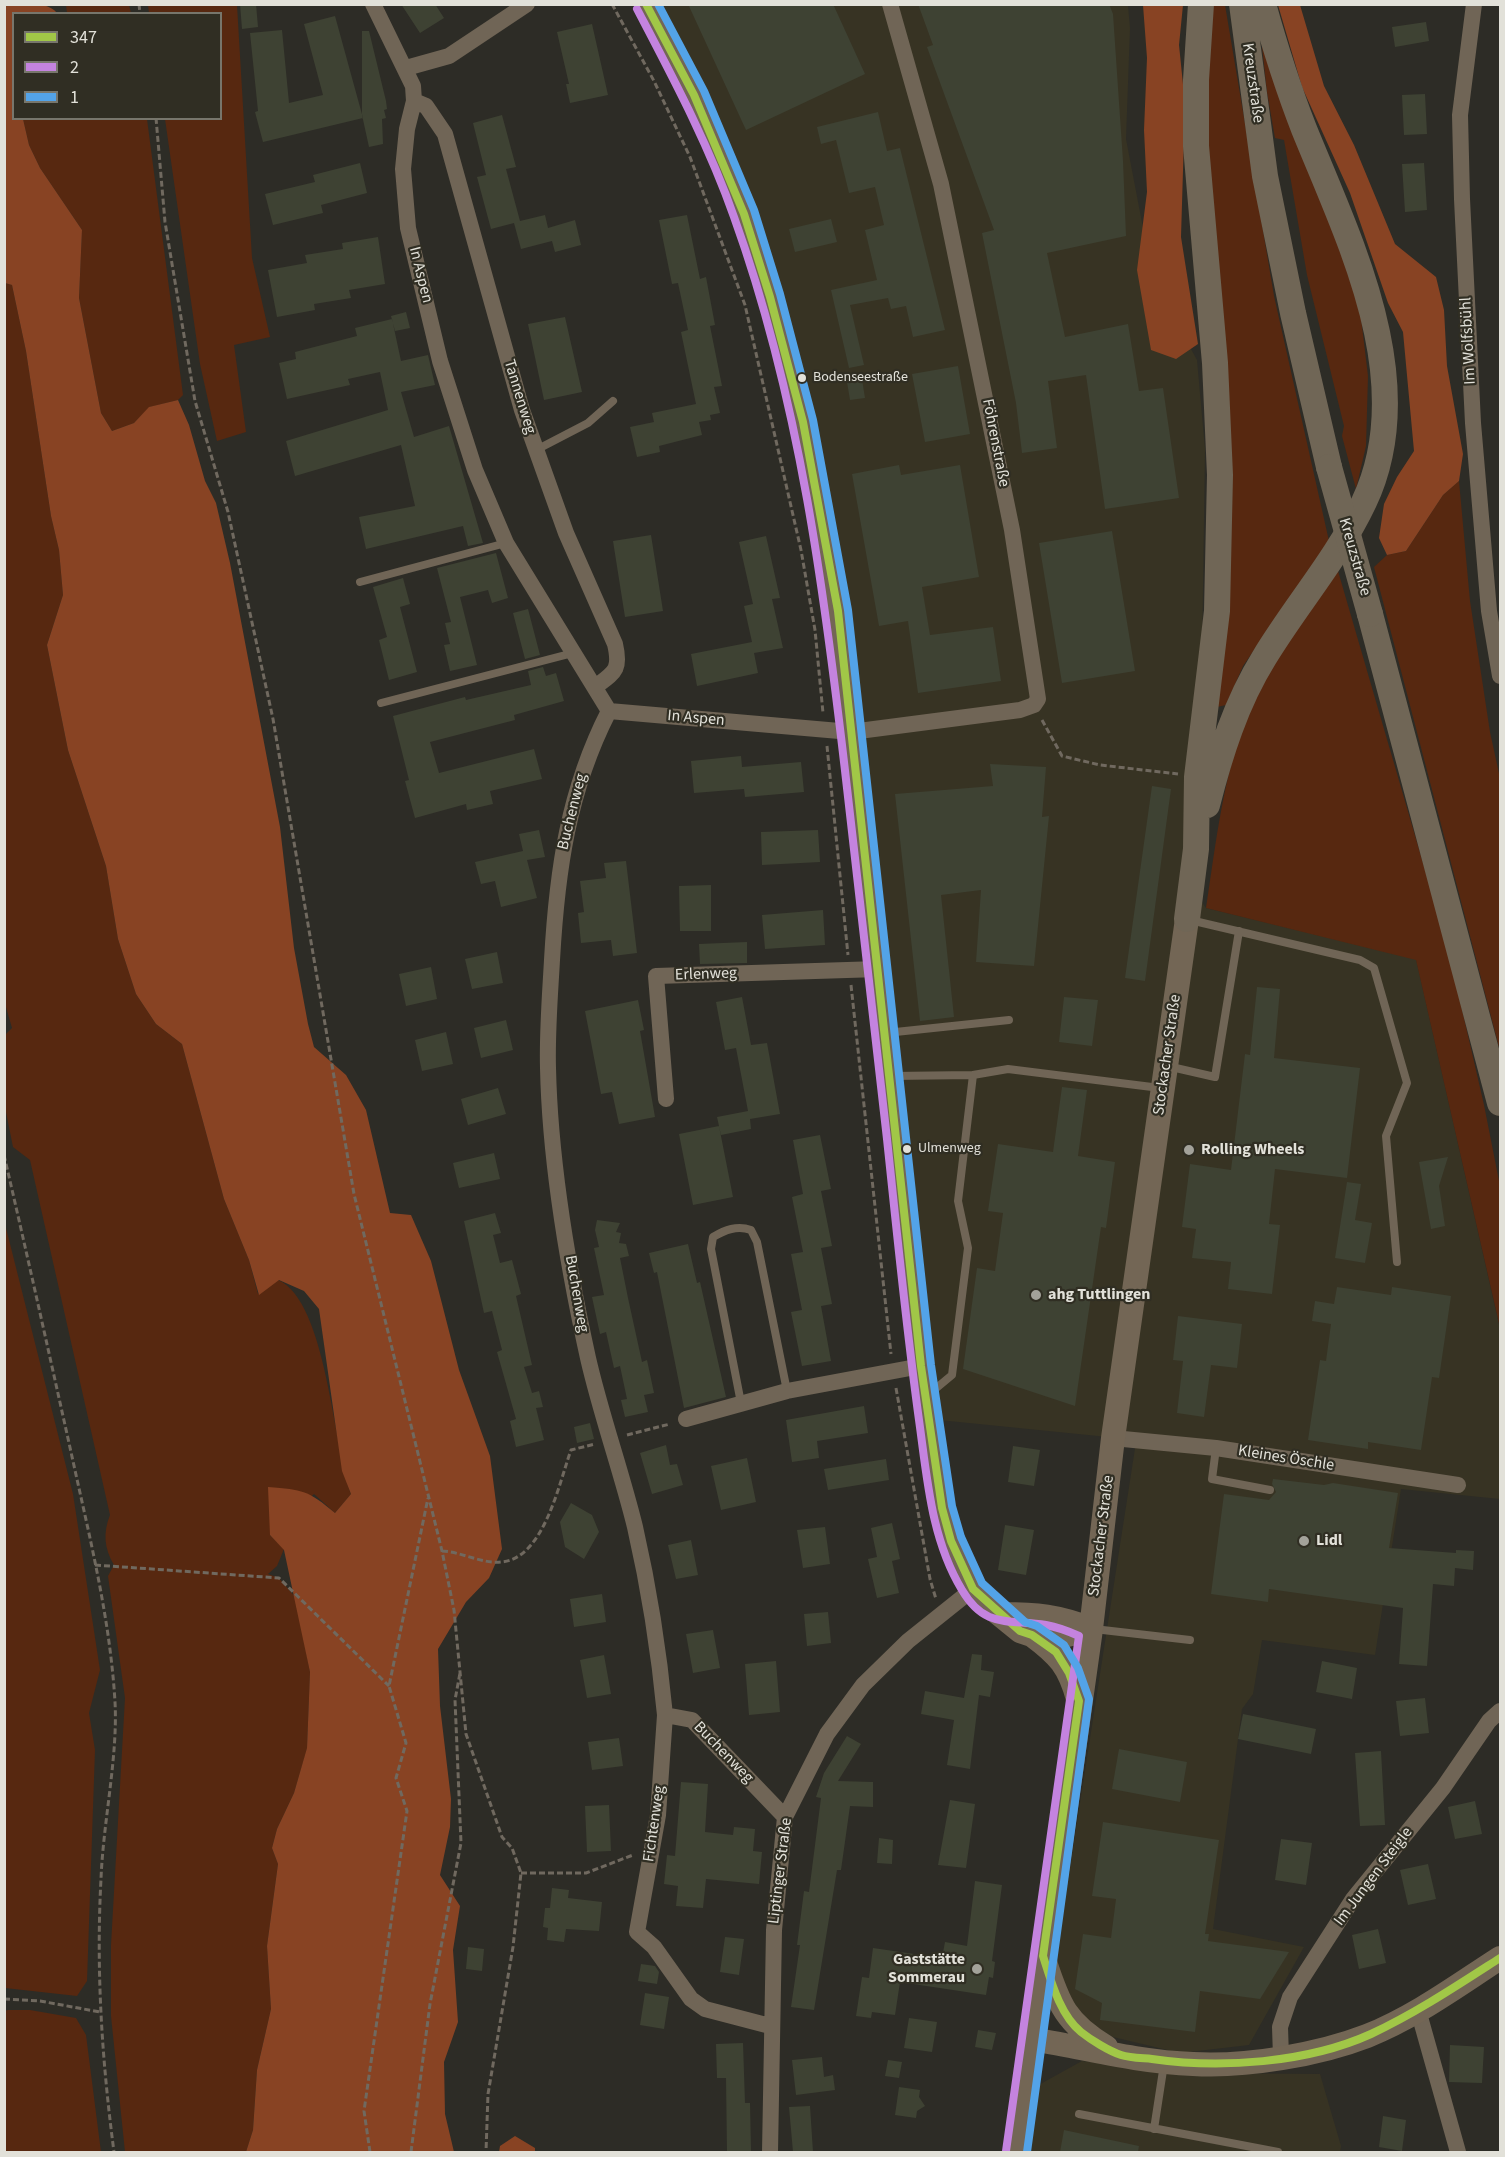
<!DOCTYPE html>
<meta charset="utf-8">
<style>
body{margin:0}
#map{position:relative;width:1505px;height:2157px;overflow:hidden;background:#2d2c26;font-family:"Source Sans 3",sans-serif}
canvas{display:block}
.frame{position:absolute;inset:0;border:6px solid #e2e1d9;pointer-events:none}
.legend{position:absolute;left:12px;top:12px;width:210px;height:108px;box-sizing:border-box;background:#302e23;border:2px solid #77766c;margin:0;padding:8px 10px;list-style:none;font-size:18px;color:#e2e1d9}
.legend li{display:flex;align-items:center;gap:12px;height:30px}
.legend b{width:30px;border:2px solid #77766c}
</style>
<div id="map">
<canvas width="1505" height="2157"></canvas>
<div class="frame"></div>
<ul class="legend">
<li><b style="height:8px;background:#a1c747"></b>347</li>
<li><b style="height:8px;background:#c483df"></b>2</li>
<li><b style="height:8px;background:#53a3e8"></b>1</li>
</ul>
</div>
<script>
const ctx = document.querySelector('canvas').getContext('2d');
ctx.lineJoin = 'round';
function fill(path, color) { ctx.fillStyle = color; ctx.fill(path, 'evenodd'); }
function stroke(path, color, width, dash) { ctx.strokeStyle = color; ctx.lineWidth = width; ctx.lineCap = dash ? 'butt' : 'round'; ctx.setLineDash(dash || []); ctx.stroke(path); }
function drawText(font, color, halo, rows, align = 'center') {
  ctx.font = font + ' "Source Sans 3",sans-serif'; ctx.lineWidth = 4.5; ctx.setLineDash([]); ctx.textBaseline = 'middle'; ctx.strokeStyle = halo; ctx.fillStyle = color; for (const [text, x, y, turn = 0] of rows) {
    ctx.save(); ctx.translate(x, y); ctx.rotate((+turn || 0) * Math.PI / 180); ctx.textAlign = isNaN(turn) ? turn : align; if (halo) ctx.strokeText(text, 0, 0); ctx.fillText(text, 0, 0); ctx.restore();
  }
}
fill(new Path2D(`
 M650 5H1128L1130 28 1126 139 1144 233 1164 300 1197 360 1205 449 1202 657 1182 873 1206 908 1416 959 1500 1329V1499L1401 1489 1375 1655 1262 1640 1253 1694 1242 1709 1213 1929 1304 1947 1249 2045 1180 2053 1113 2037 1069 2010 1053 1977 1136 1442 1108 1437 939 1420 861 733 778 298Z
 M1082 2061 1191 2073 1320 2074 1341 2146 1340 2152H1026L1035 2087Z`), '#373323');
fill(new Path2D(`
 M66 5H129L131 13H67Z
 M148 5H237L252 258 270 337 234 345 246 432 217 441 200 364 165 119 220 118V14L149 13Z
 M1210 5H1225L1274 296 1329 541 1243 666 1226 705 1217 707 1204 108Z
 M1259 19 1350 272 1361 318 1368 376 1366 446 1356 489 1342 436 1344 426 1307 275 1284 140 1275 138 1267 92Z
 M23 119H147L183 395 178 400 150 407 134 423 112 431 101 413 79 298 82 230 40 168 29 145Z
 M5 283 12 285 26 351 51 516 59 550 63 595 47 645 68 750 106 866 118 939 136 994 156 1024 182 1044 224 1199 249 1260 258 1294 278 1280C327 1301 333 1447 351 1494L335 1513 314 1494 270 1535 284 1549 277 1566 268 1574 279 1578 296 1598 310 1672 307 1749 294 1793 277 1829 272 1848 278 1864 267 1946 271 2009 257 2070 253 2130 246 2152H125L111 2016V1945L125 1698 108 1576 114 1565C104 1548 103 1533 110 1515L30 1160 13 1147 5 1107 4 1036 12 1028 4 1000Z
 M1459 481 1470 601 1490 732 1500 778V1051L1374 567 1387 555 1406 551 1443 495Z
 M1338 571 1448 949 1484 1105 1500 1186V1328L1416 960 1206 908C1216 843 1223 775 1248 713 1266 665 1309 613 1338 571Z
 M5 1224 73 1494 100 1670 89 1713 95 1750 87 1981 77 1996 5 1988Z
 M8 2010H30L76 2018 86 2035 101 2152H5L4 2011Z`), '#572810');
fill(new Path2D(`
 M5 4C20 4 47 0 57 13L14 14V118L23 119 29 145 40 168 82 230 79 298 101 413 112 431 134 423 149 407 178 400 189 425 205 481 216 503 230 563 280 827 294 948 308 1024 314 1047 346 1075 366 1110 390 1213 411 1215 431 1261 459 1370 490 1456 502 1549 489 1578 466 1602 438 1649 440 1706 451 1799 450 1827 440 1875 460 1906 453 1950 458 2022 444 2062 445 2114 454 2152H246L253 2130 257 2070 271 2009 267 1946 278 1864 272 1848 277 1829 294 1793 307 1748 310 1672 284 1550 270 1535 268 1487C303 1490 308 1490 335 1513L351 1494 342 1471 319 1309 304 1291 279 1280 259 1295 249 1260 224 1199 182 1044 156 1024 136 994 118 939 106 866 68 750 47 645 63 595 59 550 51 516 26 351 12 285 5 283Z
 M1143 5H1183L1179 45 1185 104 1181 237 1198 344 1176 359 1151 350 1137 270 1147 192 1144 130 1147 58Z
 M1278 5H1300L1324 86 1354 145 1395 244 1436 277 1444 310 1447 366 1463 454 1459 481 1443 495 1406 551 1387 555 1379 538 1384 504 1397 477 1414 451 1403 332 1388 303 1350 193 1302 87Z
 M515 2136 535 2148V2152H499L500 2146Z`), '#884323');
fill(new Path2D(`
 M240 4H256L258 27 242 29Z
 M401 4H435L444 18 420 33Z
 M688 4H833L865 74 746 130Z
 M918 4H1109L1113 14 1123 161 1126 236 1047 253 1065 337 1128 324 1139 391 1163 388 1179 498 1105 509 1086 375 1048 381 1057 448 1022 453 1016 403 982 233 994 230 927 47 933 45Z
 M335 16 363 118 263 142 255 112 258 111 250 33 282 30 289 103 323 95 304 24Z
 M1426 22 1429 41 1395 47 1392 27Z
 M592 24 608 95 570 103 566 84H569L557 32Z
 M362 31H369L386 101 387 109 384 110 386 118 382 119 383 144 369 147 362 115Z
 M1425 94 1427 134 1404 135 1402 95Z
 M878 112 887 151 900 148 945 330 913 337 906 306 891 309 888 298 850 305 864 365 849 368 831 290 877 280 865 230 884 225 875 187 849 193 836 140 821 144 817 127Z
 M502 115 516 167 506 169 520 221 545 215 548 228 575 220 581 245 555 252 552 241 521 249 514 223 491 229 477 177 486 175 473 123Z
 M360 163 367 193 321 205 323 213 273 225 265 194 315 182 313 175Z
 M1424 163 1427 210 1405 212 1402 164Z
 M687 215 700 279 706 277 715 325 710 326 722 386 714 387 720 413 710 415 711 420 699 422 702 435 659 446 660 452 637 457 630 427 654 422 652 413 696 404 681 332 688 330 678 283 672 284 659 220Z
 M831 219 837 242 795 252 789 229Z
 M378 237 385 284 349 290 351 298 314 304 315 310 277 317 268 270 307 263 305 255 343 249 342 243Z
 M406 312 410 328 395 331 391 316Z
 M565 317 582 392 544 400 528 324Z
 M392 319 401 361 428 355 435 385 401 392 414 437 449 426 483 543 468 546 463 526 366 549 359 517 415 506 401 445 295 476 286 441 388 410 380 372 348 379 350 385 287 399 279 363 296 359 295 352 357 336 355 328Z
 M958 366 970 434 925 442 912 374Z
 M861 373 865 398 850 400 846 376Z
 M899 465 901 475 960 465 979 577 922 587 930 635 993 627 1001 681 918 693 908 621 879 626 852 474Z
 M1112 531 1135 671 1062 683 1039 543Z
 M651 535 663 611 625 617 613 541Z
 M766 536 780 598 772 599 783 648 754 653 758 673 697 686 691 654 752 642 744 606 753 604 739 542Z
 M496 553 508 598 492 603 488 590 460 597 477 665 450 671 444 645 450 644 445 623 451 622 437 568Z
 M403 578 410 604 400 607 417 672 389 680 379 640 387 637 373 587Z
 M528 609 540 655 525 659 513 613Z
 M543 667 546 676 556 673 564 701 514 715 515 720 430 742 439 773 534 749 542 779 490 791 493 804 467 810 466 804 415 818 405 781 409 780 393 716 465 697 466 700 531 685 528 671Z
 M741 756 742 767 801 762 804 792 745 797 744 789 694 793 691 761Z
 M990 764 1046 767 1042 817 1049 816 1034 966 976 962 981 890 941 895 954 1017 920 1021 895 794 993 786Z
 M1152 786 1171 789 1145 981 1125 978Z
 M539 830 545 857 527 860 537 898 501 907 495 881 481 884 475 862 523 851 519 834Z
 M818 830 820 862 762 865 761 832Z
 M626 861 637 953 613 956 611 940 581 943 578 913 584 912 580 881 606 878 604 863Z
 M711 885V931H680L679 886Z
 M823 910 825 945 765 949 762 915Z
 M747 942V963L700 964 699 944Z
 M497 952 503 983 472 989 465 959Z
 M431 967 437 999 406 1006 399 974Z
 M1257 987 1280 989 1274 1058 1360 1068 1347 1178 1275 1169 1269 1224 1280 1225 1272 1294 1228 1289 1231 1262 1192 1258 1196 1229 1182 1227 1190 1164 1231 1170 1245 1054 1250 1055Z
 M742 997 751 1045 767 1043 780 1114 750 1119 751 1129 721 1135 717 1117 748 1111 736 1048 725 1050 716 1002Z
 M1064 997 1098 1000 1092 1046 1059 1042Z
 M638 1000 644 1030 640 1031 655 1117 619 1124 612 1092 601 1094 585 1011Z
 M506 1020 513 1050 481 1058 474 1028Z
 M446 1032 453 1064 422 1071 415 1040Z
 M1062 1087 1087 1090 1078 1156 1115 1162 1106 1228 1101 1227 1075 1406 963 1369 977 1268 995 1271 1003 1213 988 1211 998 1144 1053 1152Z
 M498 1088 506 1114 468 1125 461 1099Z
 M719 1126 733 1197 693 1205 679 1134Z
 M820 1135 831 1189 821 1191 832 1246 821 1248 832 1304 821 1306 831 1361 802 1366 791 1312 802 1310 791 1254 803 1252 792 1197 803 1194 793 1140Z
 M494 1153 500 1179 459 1188 453 1163Z
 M1448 1157 1439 1186 1445 1226 1431 1229 1419 1162Z
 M1347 1182 1361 1184 1355 1220 1372 1223 1365 1263 1335 1258Z
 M495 1213 501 1233 493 1235 500 1263 512 1260 521 1294 516 1296 532 1365 524 1367 532 1393 539 1391 543 1407 536 1408 544 1440 516 1447 510 1421 516 1419 497 1352 502 1350 492 1311 484 1313 464 1221Z
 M597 1220 620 1223 616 1232 621 1233 619 1243 626 1244 629 1256 620 1258 628 1298 642 1362 647 1360 654 1393 644 1395 648 1412 625 1417 621 1400 627 1399 620 1366 614 1368 606 1332 600 1334 592 1297 604 1295 594 1248 599 1247 595 1230Z
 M688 1244 697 1283 700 1282 726 1397 684 1408 657 1272 654 1273 649 1253Z
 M1337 1287 1391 1295 1392 1287 1451 1296 1439 1378 1432 1377 1421 1450 1368 1442V1449L1308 1440 1320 1360 1326 1361 1331 1324 1312 1321 1315 1301 1334 1304Z
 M1178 1316 1242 1324 1237 1368 1211 1365 1204 1417 1177 1413 1183 1361 1173 1360Z
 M864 1406 868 1433 817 1441 819 1458 792 1462 786 1420Z
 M590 1423 594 1439 577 1443 574 1427Z
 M666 1445 670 1465 677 1464 683 1485 652 1494 640 1453Z
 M1013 1446 1040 1450 1034 1486 1008 1482Z
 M747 1458 756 1502 721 1510 711 1466Z
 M886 1459 889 1480 828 1490 824 1469Z
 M1273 1479 1324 1485 1333 1483 1398 1493 1389 1548 1456 1553V1550L1474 1551 1473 1570 1455 1568 1454 1586 1433 1584 1427 1666 1399 1664 1403 1608 1269 1589 1268 1602 1211 1594 1224 1494 1269 1500 1276 1492 1272 1484Z
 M571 1503 592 1515 599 1532 584 1559 565 1547 560 1522Z
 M892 1523 900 1559 892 1561 899 1593 877 1598 868 1559 877 1557 871 1528Z
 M1005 1525 1034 1530 1026 1575 998 1570Z
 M825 1527 830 1564 803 1568 797 1530Z
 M691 1540 698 1575 676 1579 668 1545Z
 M602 1594 606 1622 574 1627 570 1599Z
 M828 1612 831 1643 807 1646 804 1614Z
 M713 1630 720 1668 693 1673 686 1634Z
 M972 1654 982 1655 981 1670 994 1672 990 1697 979 1695 970 1769 947 1765 954 1720 921 1714 925 1691 964 1698Z
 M604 1655 611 1694 587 1698 580 1660Z
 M776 1661 780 1712 749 1715 745 1664Z
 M1322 1661 1357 1668 1352 1699 1316 1692Z
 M1425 1698 1429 1733 1400 1736 1396 1701Z
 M1243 1714 1316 1729 1311 1754 1238 1739Z
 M847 1736 861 1744 838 1781 873 1782V1807L850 1806 841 1870H837L814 2010 791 2007 800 1945H797L804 1891 809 1892 821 1798 816 1797 824 1773Z
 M619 1738 623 1766 592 1770 588 1742Z
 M1119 1749 1187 1762 1180 1802 1112 1789Z
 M1381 1751 1385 1825 1360 1826 1355 1753Z
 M681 1782 708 1784 705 1832 733 1835 734 1827 755 1829 753 1851 762 1852 759 1884 706 1879 703 1908 676 1906 678 1886 664 1884 667 1855 675 1856Z
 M950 1800 975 1804 966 1868 938 1865Z
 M1475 1801 1482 1834 1455 1839 1448 1807Z
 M609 1805 611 1851 587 1852 585 1806Z
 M1103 1822 1219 1840 1205 1934H1209L1208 1941 1289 1952 1260 1999 1200 1991 1195 2032 1100 2020 1102 2003 1075 1989 1083 1934 1111 1938 1116 1899 1092 1896Z
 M879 1838 893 1840 892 1864 877 1863Z
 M1281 1839 1312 1843 1306 1885 1275 1880Z
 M1428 1864 1436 1899 1408 1905 1400 1870Z
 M975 1881 1002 1885 992 1961 995 1962 993 1978 989 1977 986 1995 900 1982 895 2015 872 2012 871 2018 856 2016 862 1977 869 1978 873 1948 942 1958 945 1942 967 1946Z
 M552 1888 569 1890 568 1898 602 1902 599 1931 566 1929 564 1942 547 1940 548 1928 543 1927 545 1908H550Z
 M1378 1929 1386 1963 1359 1969 1352 1935Z
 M725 1937 744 1939 739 1975 720 1972Z
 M468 1947 484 1949 482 1971 466 1969Z
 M641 1964 655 1966 659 1972 657 1984 638 1981Z
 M645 1993 669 1997 664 2029 640 2025Z
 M909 2018 937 2022 932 2052 904 2048Z
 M978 2030 996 2033 992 2050 975 2047Z
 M743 2043 745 2103H750L751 2152H727L726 2078H717L716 2044Z
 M1450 2045 1484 2047 1482 2083 1449 2082Z
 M822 2057 824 2077 833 2075 835 2090 796 2095 792 2060Z
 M888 2060 902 2062 899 2078 885 2076Z
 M899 2087 920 2090 919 2097 925 2106 917 2111 916 2118 895 2115Z
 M810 2106 813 2152H793L789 2107Z
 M1383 2116 1406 2120 1402 2151 1379 2147Z
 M1064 2130 1139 2146 1138 2152H1060Z`), '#3e4233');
stroke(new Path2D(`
 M139 4 140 14
 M612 4 654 81 690 157 745 305 801 550 815 630 823 713
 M156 118 165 222 195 401 228 512 273 719 354 1194 442 1551 454 1610 466 1734 502 1837 512 1848 521 1873 513 1947 488 2094 486 2152
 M1042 720 1062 756 1100 765 1178 774
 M827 746 848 955
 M851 985 891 1354
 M4 1155C27 1254 49 1353 71 1452 89 1535 110 1617 115 1702 118 1757 103 1823 101 1879 96 1971 102 2061 114 2152
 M896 1388 930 1579 936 1599
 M627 1435 670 1424
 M442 1551C462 1552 482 1564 501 1562 544 1559 559 1483 571 1450L595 1444
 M95 1565 279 1578 389 1686
 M521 1873H586L633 1855
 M4 1999 40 2001 100 2012
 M370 2152 364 2111 407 1811 396 1778 406 1743 389 1686 428 1498
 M411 2152 430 2004 461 1843 455 1700 460 1673`), '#70695f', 3, [6, 3]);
stroke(new Path2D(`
 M536 450 588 423 613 401
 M360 582 506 543
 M381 703 573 653
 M1190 920 1360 960 1374 968 1407 1083 1386 1136 1397 1262
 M886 1033 1009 1020
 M1167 1066 1215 1077 1239 931
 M973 1075 1008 1069 1160 1088
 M891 1076 973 1075 958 1201 968 1248 952 1375 928 1395
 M741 1403 711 1249 713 1237C725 1230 737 1225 751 1230L757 1242 787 1391
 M1216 1448 1212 1479 1270 1490
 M1094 1629 1190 1640
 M1079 2114 1278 2152
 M1154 2129 1164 2064`), '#706556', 8);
stroke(new Path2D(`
 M373 4 413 86 414 101 407 129 403 169 408 228 440 361 475 470 506 543 609 711 851 732 1020 710 1034 705 1038 699 1012 530 941 184 890 4
 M1474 4 1460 115 1462 199 1473 423 1489 611 1500 676
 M406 68 449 56 527 4
 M414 101 426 106 445 134 522 410 566 533 615 644C621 670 615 672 595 687
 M609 711C568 791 557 871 552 960 550 996 547 1032 548 1068 550 1161 568 1267 588 1358 601 1415 621 1470 635 1527 649 1588 659 1652 665 1715L692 1720 785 1817
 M666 1099 656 976 879 969
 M686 1419 787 1391 921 1366
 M1113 1438 1216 1448 1458 1485
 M665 1715 658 1815 637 1932 654 1947 691 1999 705 2009 770 2026
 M1418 2010 1458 2152
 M1281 2057 1280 2027 1290 1997 1353 1899 1443 1788 1489 1721 1500 1711
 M770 2152 774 1930 785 1817 827 1734 863 1685 908 1641 973 1589`), '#706556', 16);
stroke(new Path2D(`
 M646 4 694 95 744 214 770 297 803 422 838 611 921 1366 942 1508 961 1565 973 1589 988 1605 1020 1631 1032 1635 1064 1636 1091 1629
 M1002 1614C1036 1614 1058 1616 1091 1629
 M1032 1635C1059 1655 1069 1666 1078 1699
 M1045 1962C1059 2005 1066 2023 1106 2047
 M1032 2039C1085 2048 1139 2062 1193 2064 1246 2067 1318 2055 1367 2036 1415 2017 1458 1985 1500 1958
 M1016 2152 1059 1857 1091 1629 1113 1438 1187 919`), '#736655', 24);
stroke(new Path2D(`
 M1242 4 1265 176 1293 313 1329 467
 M1370 614 1500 1103
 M1207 805C1220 754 1236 703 1264 658 1296 605 1337 559 1364 502 1421 382 1349 240 1304 129 1288 88 1275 47 1263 4
 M1187 919 1196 849 1197 777 1217 611 1220 475 1215 363 1196 146V80L1201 4`), '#706656', 26);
stroke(new Path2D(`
 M1329 467 1370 614`), '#706656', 26);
stroke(new Path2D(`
 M646 4 694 95 744 214 770 297 803 422 838 611 921 1366 942 1508 951 1541 973 1589 1020 1631 1032 1635 1056 1652 1069 1673 1079 1701 1043 1956C1051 1981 1060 2015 1081 2032 1091 2040 1109 2051 1121 2055 1130 2058 1142 2058 1152 2059 1220 2069 1307 2063 1371 2034 1416 2013 1458 1985 1500 1958`), '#a1c747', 8);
stroke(new Path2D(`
 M637 9C672 76 709 145 734 217 800 400 825 595 847 788 860 905 874 1022 887 1139 897 1233 906 1326 919 1420 927 1477 931 1539 962 1590 985 1629 1008 1619 1046 1625 1057 1627 1068 1631 1079 1636L1006 2151`), '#c483df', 8);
stroke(new Path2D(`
 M658 4 704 91 754 210 780 294 813 420 848 610 931 1365 952 1506 961 1537 982 1583 1025 1622 1037 1626 1064 1645 1078 1668 1089 1699 1027 2152`), '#53a3e8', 8);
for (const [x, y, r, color] of [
 [802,378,5,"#e2e1d9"],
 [907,1149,5,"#e2e1d9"],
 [1189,1150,6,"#a3a29a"],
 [1036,1295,6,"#a3a29a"],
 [1304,1541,6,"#a3a29a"],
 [977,1969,6,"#a3a29a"]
]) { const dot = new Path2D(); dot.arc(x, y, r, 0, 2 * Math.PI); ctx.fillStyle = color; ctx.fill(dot); stroke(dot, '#302e23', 2); }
drawText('14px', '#e2e1d9', '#302e23', [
 ["Bodenseestraße",813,378],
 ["Ulmenweg",918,1149]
], 'left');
drawText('16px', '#e2e1d9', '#302e23', [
 ["Kreuzstraße",1252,83,82],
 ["In Aspen",420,275,76],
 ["Im Wolfsbühl",1469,341,-93],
 ["Tannenweg",519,397,73],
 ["Föhrenstraße",995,443,79],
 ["Kreuzstraße",1354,557,74],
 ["In Aspen",696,719,5],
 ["Buchenweg",573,812,-76],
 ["Erlenweg",706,975,-2],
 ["Stockacher Straße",1168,1055,-82],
 ["Buchenweg",576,1294,80],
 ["Kleines Öschle",1286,1459,9],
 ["Stockacher Straße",1102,1536,-83],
 ["Buchenweg",723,1753,46],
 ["Fichtenweg",655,1824,-82],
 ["Liptinger Straße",781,1871,-83],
 ["Im Jungen Steigle",1374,1877,-53]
]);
drawText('bold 16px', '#e2e1d9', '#302e23', [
 ["Rolling Wheels",1201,1150],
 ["ahg Tuttlingen",1048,1295],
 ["Lidl",1316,1541],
 ["Gaststätte",965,1960,"right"],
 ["Sommerau",965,1978,"right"]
], 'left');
</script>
